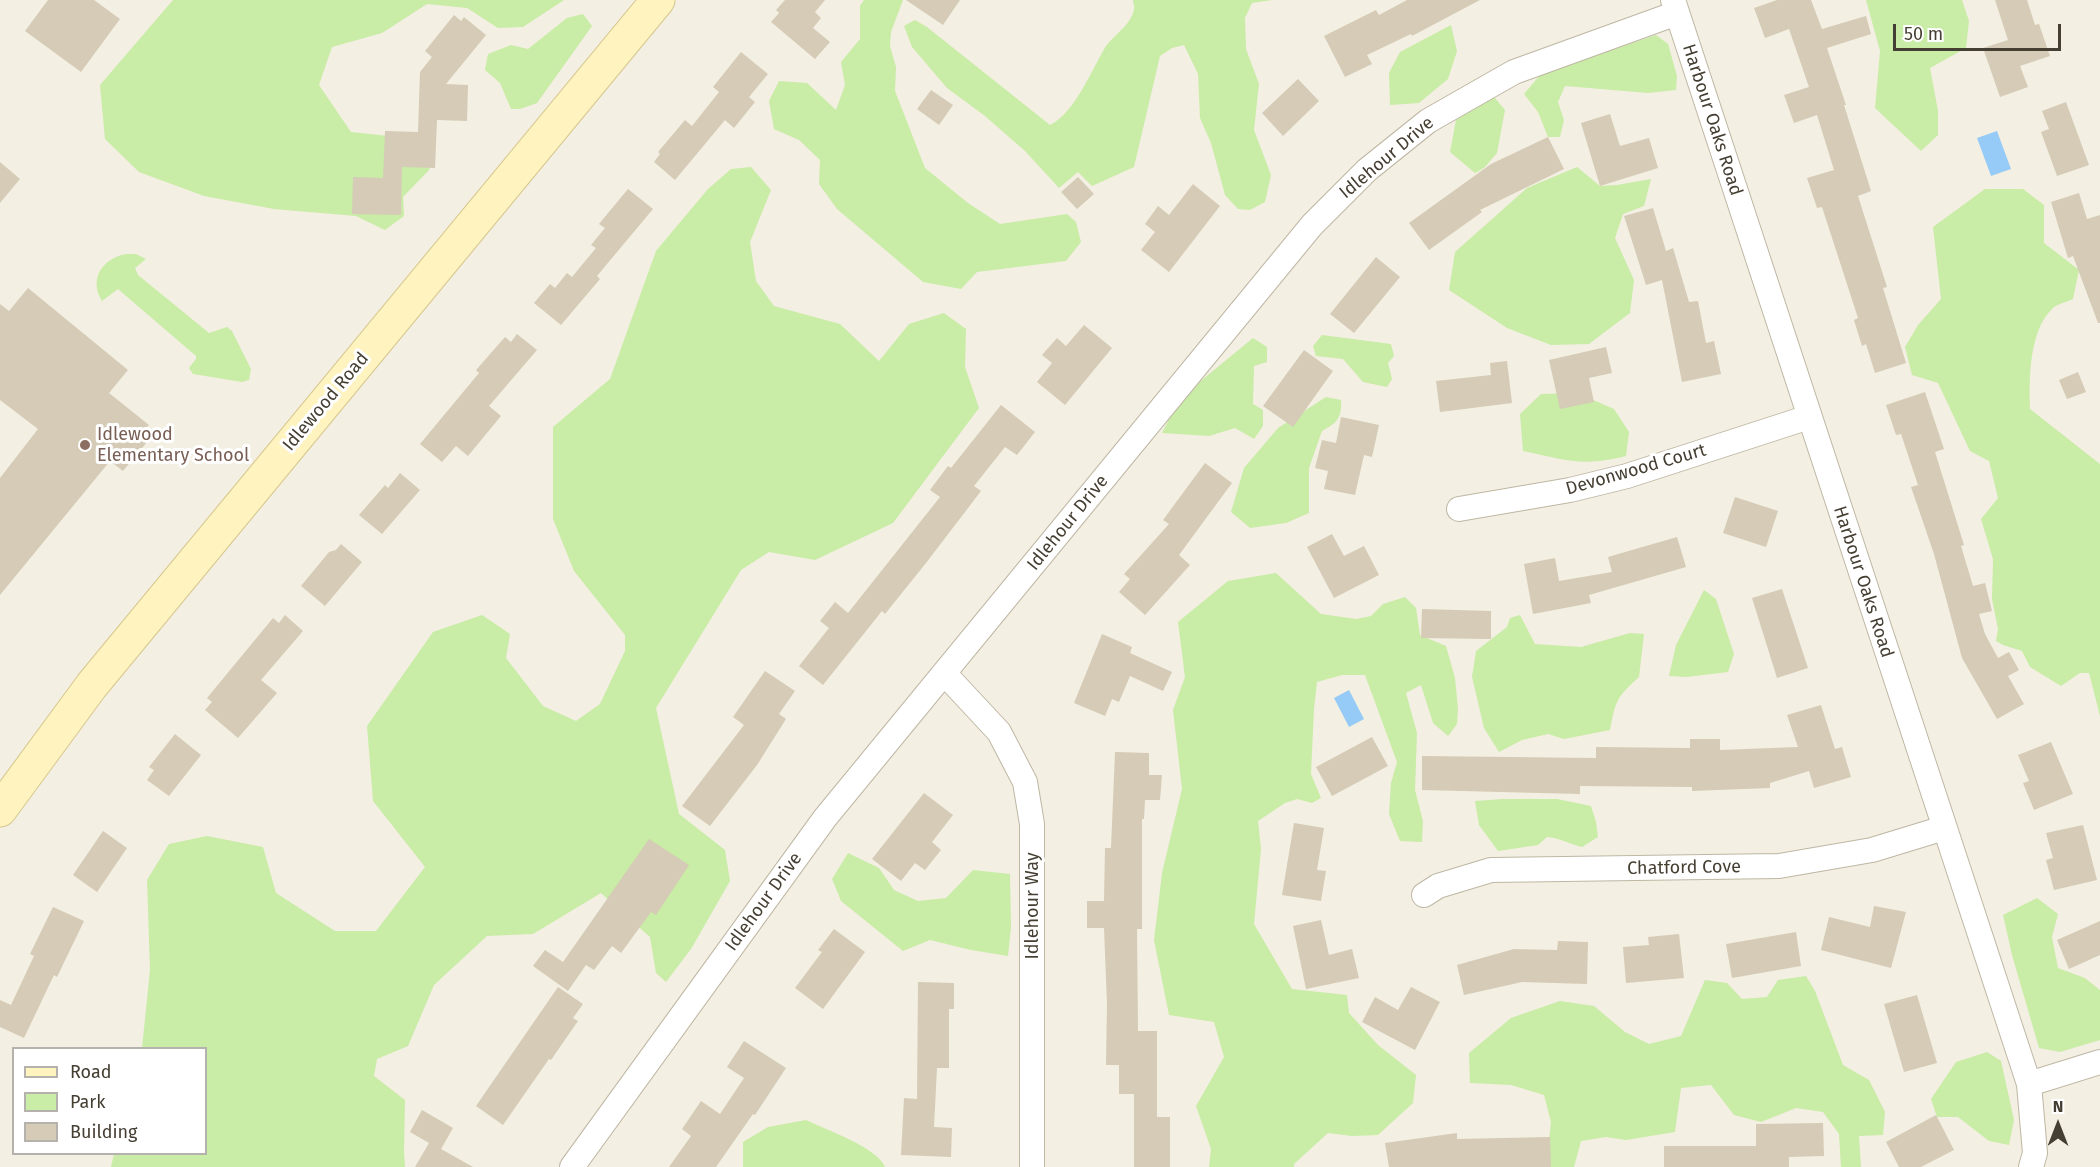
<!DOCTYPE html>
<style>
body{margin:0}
#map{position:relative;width:2100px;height:1167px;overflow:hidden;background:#f3efe2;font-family:"Fira Sans",sans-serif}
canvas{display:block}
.legend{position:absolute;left:12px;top:1047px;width:195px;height:108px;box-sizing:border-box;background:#fff;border:2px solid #b5b2ad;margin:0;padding:8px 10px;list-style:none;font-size:18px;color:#453e32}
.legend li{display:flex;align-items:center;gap:12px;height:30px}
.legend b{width:30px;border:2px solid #b5b2ad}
.north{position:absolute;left:2028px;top:1095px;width:60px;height:60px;-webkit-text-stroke:4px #fff;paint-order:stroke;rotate:0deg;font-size:16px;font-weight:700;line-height:24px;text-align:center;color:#453e32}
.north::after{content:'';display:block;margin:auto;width:21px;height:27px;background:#453e32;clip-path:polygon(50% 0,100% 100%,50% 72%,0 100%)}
.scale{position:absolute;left:1893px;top:24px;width:168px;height:27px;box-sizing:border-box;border:3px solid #453e32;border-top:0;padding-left:8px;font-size:18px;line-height:21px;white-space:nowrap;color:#453e32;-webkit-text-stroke:4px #fff;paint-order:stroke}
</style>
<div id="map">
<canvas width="2100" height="1167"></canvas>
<ul class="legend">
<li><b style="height:8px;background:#fff3c0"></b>Road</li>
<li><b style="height:16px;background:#c9eca6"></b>Park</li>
<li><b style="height:16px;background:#d5cbb6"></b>Building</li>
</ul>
<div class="north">N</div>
<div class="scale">50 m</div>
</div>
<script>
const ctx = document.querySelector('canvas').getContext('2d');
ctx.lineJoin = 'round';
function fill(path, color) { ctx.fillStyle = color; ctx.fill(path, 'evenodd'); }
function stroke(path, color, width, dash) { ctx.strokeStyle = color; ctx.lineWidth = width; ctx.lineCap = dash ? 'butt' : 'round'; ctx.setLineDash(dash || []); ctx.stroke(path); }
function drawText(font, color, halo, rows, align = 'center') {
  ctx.font = font + ' "Fira Sans",sans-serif'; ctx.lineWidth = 6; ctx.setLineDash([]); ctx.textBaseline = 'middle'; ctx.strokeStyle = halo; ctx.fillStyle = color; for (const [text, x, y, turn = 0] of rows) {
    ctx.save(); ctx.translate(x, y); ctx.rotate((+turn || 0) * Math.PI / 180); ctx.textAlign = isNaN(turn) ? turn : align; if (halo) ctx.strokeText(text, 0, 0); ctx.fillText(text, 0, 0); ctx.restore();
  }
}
fill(new Path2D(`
 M173 0H564L523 27 498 28 467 8 427 4 382 33 332 47 319 85 351 132 398 137 430 169 403 197 404 216 385 230 356 216 274 209 204 196 139 172 105 139 100 85Z
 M864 0H903L891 32 890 46 896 67 895 91 925 168 968 203 1000 224 1067 214 1076 222 1081 242 1066 261 977 272 961 289 923 282 837 209 819 184 820 160 799 140 774 129 769 101 779 81 807 83 836 110 845 85 841 62 860 39V6Z
 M1133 0H1272L1252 3 1245 18 1246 49 1259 84 1254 130 1271 175 1265 202 1250 210 1238 209 1225 195 1211 143 1200 118 1198 74 1184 45 1172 48 1160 56 1134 167 1092 186 1078 172 1059 188 1025 151 985 116 947 88 912 47 904 26 915 20 927 27 1050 125C1075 113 1092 69 1106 46 1114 35 1132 24 1134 9 1135 6 1133 3 1133 0Z
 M1866 0H1962L1969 21 1966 48 1930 68 1938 111V135L1921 151 1875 108 1880 51Z
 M583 14 592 26 537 103 520 109H511L500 83 485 70 488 54 511 45 528 49 567 18Z
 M1451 25 1457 51 1448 79 1419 103 1390 105 1389 73 1400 52Z
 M1656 35 1668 44 1677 76 1676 90 1648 93 1565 86 1558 102 1564 120 1560 137H1548L1538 112 1524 94 1541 74Z
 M1494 97 1505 110 1497 153 1484 168 1475 173 1450 152 1456 120Z
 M751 167 771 190 750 242 756 281 774 306 840 324 879 361 909 324 944 313 966 329 965 367 979 408 893 523 815 560 769 552 741 570 656 708 679 814 725 850 730 881 691 949 666 982 656 973 650 937 601 893 533 934 487 936 434 985 408 1046 377 1059 374 1076 405 1100 404 1151 405 1167H111L114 1154H206V1048H142L150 970 147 880 169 844 207 836 263 847 276 893 335 931H376L425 867 373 801 367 726 433 632 482 615 510 634 506 658 543 706 576 721 600 704 625 651V635L574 571 553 519V427L610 379 656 251 708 189 731 169Z
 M1577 167 1600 186 1617 185 1651 179 1644 206 1623 214 1615 238 1634 280 1630 313 1589 344 1551 345 1507 328 1449 290 1455 252 1527 188Z
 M1985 189H2023L2044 205V243L2079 270 2073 299C2067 302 2056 304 2052 309 2029 331 2029 379 2030 409L2100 464V716L2089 673H2080L2061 686 2030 667 2022 651 2003 645 1996 641 1998 629 1992 599 1993 559 1981 519 1998 498 1989 461 1970 451 1938 383 1912 375 1905 347 1918 325 1941 299 1933 227Z
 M127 254H136L146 259 135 268 138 275 209 333 227 327 232 331 251 369 249 380 242 382 193 374 189 368 196 359V356L118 289 102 301C100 297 97 292 97 288 94 269 111 256 127 254Z
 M1322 335 1391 344 1394 356 1388 363 1392 379 1387 387 1363 382 1343 359 1316 356 1313 346Z
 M1253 338 1267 347V362L1254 366 1253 404 1263 410V426L1254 439 1235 428 1209 436 1162 433 1180 398Z
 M1577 393 1614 409 1629 432 1626 456C1583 467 1565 460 1523 451L1520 414 1541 394Z
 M1326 397 1341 400C1342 418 1337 423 1322 431L1309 468V513L1286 523 1250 528 1231 512 1244 468 1278 428Z
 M1276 573 1321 614 1356 619 1371 616 1383 604 1405 597 1416 608 1420 635 1446 646 1455 678 1458 709 1457 724 1448 736 1433 723 1421 685 1406 693 1417 733 1415 790 1423 821 1422 842 1400 841 1389 814 1391 783 1397 762 1365 675H1342L1317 682 1314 709 1311 774 1321 798 1312 803 1297 799 1285 803 1258 821 1261 849 1254 924 1292 989 1347 995 1349 1013 1378 1045 1416 1075 1413 1103 1378 1135 1352 1136 1328 1133 1294 1164V1167H1209L1211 1149 1196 1106 1224 1057 1214 1022 1169 1015 1154 940 1162 873 1182 789 1173 710 1185 677 1178 622 1228 581Z
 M1704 590 1716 599 1734 654 1728 672 1686 677 1669 676 1676 645Z
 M1520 615 1535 644 1581 647 1630 633 1644 634 1639 677C1616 698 1616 700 1610 730L1564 739 1548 734 1522 740 1499 752 1484 728 1472 677 1476 651 1507 627 1510 618Z
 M1503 799H1557L1591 806 1596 822 1598 837 1582 847C1570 844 1559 838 1547 837L1538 845 1498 851 1479 825 1475 801Z
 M848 853 879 868 894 890 918 901 946 898 973 870 1010 874 1011 927 1008 956 971 950 930 940 903 951 841 901 832 879Z
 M2037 898 2058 914 2052 937 2058 968 2085 978 2100 990V1040L2060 1052 2039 1048 2012 955 2003 915Z
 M1806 976 1815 991 1843 1065 1869 1080 1885 1112 1883 1135 1859 1136 1861 1167H1841L1839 1134 1823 1112 1796 1108 1761 1122 1734 1115 1711 1085 1681 1088 1675 1132 1626 1140 1606 1137 1581 1141 1574 1167H1546L1551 1122 1544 1095 1511 1085 1470 1083 1469 1053 1511 1018 1560 1001 1594 1006 1625 1032 1649 1044 1681 1036 1705 980 1727 983 1742 999 1767 997 1778 980Z
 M1987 1052 2001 1061 2014 1120 2009 1145 1989 1141 1958 1117H1937L1931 1099 1956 1062Z
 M806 1120C826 1130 877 1147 885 1167H743V1142L768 1127Z`), '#c9eca6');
fill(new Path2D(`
 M1997 131 2011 169 1991 176 1977 138Z
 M1349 690 1364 719 1349 727 1334 698Z`), '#97cbf7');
fill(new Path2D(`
 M48 0H94L120 19 81 72 25 31Z
 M785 0H825L815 12 821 18 813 28 830 42 815 59 771 22 779 13 776 10Z
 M906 0H960L943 25Z
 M1407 0H1480L1412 36 1411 34 1367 55 1372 64 1345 77 1324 36 1376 10 1379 15Z
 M1777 0H1811L1822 29 1866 16 1871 34 1827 48 1846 105H1844L1871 191 1858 196 1887 287 1883 288 1906 363 1875 373 1866 344 1862 346 1854 320 1858 318 1822 207 1817 208 1807 178 1834 170 1817 115 1794 123 1784 95 1809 87 1789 29 1765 38 1754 8Z
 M1995 0H2027L2035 25 2039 24 2050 56 2020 66 2028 87 2000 97 1983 48 2008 40Z
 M454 15 461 21 464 17 486 35 446 84 468 85 467 121 437 120 435 168 402 167 401 215 352 214 353 177 383 178 385 131 418 132 420 72 432 57 425 51Z
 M741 52 768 74 749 97 755 102 734 128 725 120 675 180 654 162 660 154 658 152 685 120 692 126 719 92 713 87Z
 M1298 79 1319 101 1283 136 1262 113Z
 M931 90 953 105 939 125 917 109Z
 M2066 102 2089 165 2057 176 2041 132 2049 129 2042 111Z
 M1610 114 1620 146 1649 138 1658 168 1600 186 1581 123Z
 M1548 137 1564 169 1480 210 1482 212 1429 250 1409 223 1491 164Z
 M0 162 20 179 0 203Z
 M1078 177 1094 194 1077 209 1061 192Z
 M1193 184 1220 206 1169 272 1141 250 1155 232 1145 224 1158 206 1169 215Z
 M628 189 653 209 597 276 600 279 561 325 534 303 550 284 555 288 567 273 572 277 596 248 591 245 605 228 599 224Z
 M2079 193 2087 219 2100 215V323H2098L2073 256 2068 258 2051 202Z
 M1653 208 1666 251 1673 248 1689 302 1698 301 1706 343 1714 341 1721 374 1682 382 1662 280 1646 285 1624 216Z
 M1376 257 1400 277 1354 333 1330 314Z
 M28 288 128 370 109 393 149 425 144 430 152 436 123 471 110 461 0 595V478L38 429 0 400V304L9 311Z
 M1084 325 1112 348 1065 405 1037 382 1052 363 1042 355 1057 338 1066 346Z
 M517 334 537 350 489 406 501 416 468 456 456 446 442 462 420 444 479 373 476 370 505 337 511 342Z
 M1606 347 1612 373 1589 378 1594 402 1560 409 1549 360Z
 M1304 350 1333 371 1293 427 1263 406Z
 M1507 361 1512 403 1440 412 1436 381 1491 375 1490 363Z
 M2078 372 2086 392 2067 399 2059 380Z
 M1925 392 1944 449 1935 452 1964 545 1961 546 1973 586 1985 583 1992 611 1979 614 1985 634 1998 658 2009 652 2019 670 2008 676 2024 704 1997 719 1962 658 1934 554 1911 487 1918 485 1901 434 1896 435 1886 405Z
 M1001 405 1035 432 1017 455 1005 447 974 486 981 491 926 563 885 614 882 611 823 685 799 666 829 628 820 621 835 602 848 613 940 497 930 490 948 466 951 468Z
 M1341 417 1379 425 1372 457 1364 455 1355 495 1324 489 1328 471 1315 468 1322 440 1336 443Z
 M1205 463 1232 483 1179 555 1190 565 1145 615 1119 592 1130 579 1124 574 1169 524 1163 520Z
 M400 473 420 490 382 534 359 515 385 485 388 488Z
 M1735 497 1778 511 1766 547 1723 533Z
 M1332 534 1344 556 1364 546 1379 575 1334 598 1307 547Z
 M1677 537 1686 567 1589 595 1591 603 1533 614 1524 564 1555 558 1559 581 1612 572 1608 557Z
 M341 544 362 562 325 606 301 586 329 552 336 550Z
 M1782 589 1808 668 1777 678 1752 598Z
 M1422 609 1491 611V639L1421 638Z
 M285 615 303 631 261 680 277 693 238 738 205 710 212 702 207 698 273 618 279 623Z
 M1102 634 1132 647 1130 653 1172 672 1163 691 1130 676 1119 702 1112 699 1105 716 1074 703Z
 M765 671 795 691 779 714 786 719 757 765 710 826 682 806 744 725 733 717Z
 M1821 705 1835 749 1842 747 1851 777 1814 788 1809 771 1770 783V788L1692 791V787L1580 786V794L1422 790V756L1596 758V747L1690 748V739H1720V750L1798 747 1787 715Z
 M175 734 201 755 169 796 147 780 154 770 149 767Z
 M1372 737 1388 766 1332 796 1316 767Z
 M2051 742 2073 794 2034 810 2023 783 2029 781 2018 755Z
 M1115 752 1149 753V775H1162L1160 800H1145L1144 819H1142V929H1137L1138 1031H1157V1117H1170V1167H1134V1094H1119V1065H1106L1107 1004 1104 928H1087V901H1104L1105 848H1111Z
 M924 793 953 815 932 842 941 850 925 870 915 863 901 881 872 859Z
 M1294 823 1324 828 1317 870 1326 871 1321 901 1282 895Z
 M2083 825 2097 880 2054 890 2046 860 2053 858 2046 833Z
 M103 831 127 848 97 892 73 875Z
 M649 839 689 865 656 915 651 912 621 953 612 946 594 970 586 965 568 991 533 966 545 950 563 962Z
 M1874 906 1906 912 1891 968 1821 950 1829 917 1870 927Z
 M53 907 84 921 57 977 54 975 24 1038 0 1027V1000L11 1005 34 956 30 954Z
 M1321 920 1329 955 1352 949 1359 978 1306 989 1293 926Z
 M2100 921V955L2069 969 2057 940Z
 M834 929 865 952 823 1009 795 988 822 952 818 950Z
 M1796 932 1801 966 1732 978 1726 944Z
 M1679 934 1684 978 1626 983 1623 947 1649 945 1648 937Z
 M1558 941 1588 942 1587 984 1522 982 1464 995 1457 965 1514 949 1557 950Z
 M918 982 954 983V1009H949V1068H937L934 1127 952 1128 951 1157 901 1155 904 1098 917 1099Z
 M558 987 583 1004 573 1018 578 1021 551 1060 549 1059 503 1125 476 1106Z
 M1411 987 1440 1002 1415 1050 1362 1022 1375 997 1398 1010Z
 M1917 995 1937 1063 1904 1072 1884 1004Z
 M744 1041 786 1068 755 1115 753 1114 716 1167H669L691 1136 682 1129 701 1101 720 1114 744 1078 727 1067Z
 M422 1110 453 1128 441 1149 473 1167H415L429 1143 410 1132Z
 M1936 1115 1954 1150 1921 1167H1899L1886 1142Z
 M1823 1123 1824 1156 1789 1157V1167H1664V1146H1756V1124Z
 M1457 1133V1139L1550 1137 1551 1167H1389L1385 1143Z`), '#d5cbb6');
const street = new Path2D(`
 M1673 0 2029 1084 2035 1153 2031 1167
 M1459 509 1570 490 1627 476 1809 417
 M944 673 999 732 1025 782 1032 824V1167
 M1424 895 1438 886 1491 870 1779 866 1872 850 1944 828
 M2029 1084 2100 1062
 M572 1167 825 818 1312 225 1367 170 1428 121 1514 72 1677 13`);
const secondary = new Path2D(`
 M0 810 92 685 658 0`);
stroke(street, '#bfb7a4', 26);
stroke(secondary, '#d7c78d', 35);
stroke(street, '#fff', 24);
stroke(secondary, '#fff3c0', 33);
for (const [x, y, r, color] of [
 [85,445,6,"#8d6e63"]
]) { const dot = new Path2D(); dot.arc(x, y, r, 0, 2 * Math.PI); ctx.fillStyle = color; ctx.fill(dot); stroke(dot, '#fff', 2); }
drawText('18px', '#453e32', '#fff', [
 ["Harbour Oaks Road",1712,120,72],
 ["Idlehour Drive",1387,158,-40],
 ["Idlewood Road",326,402,-50],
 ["Devonwood Court",1636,470,-16],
 ["Idlehour Drive",1068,523,-51],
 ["Harbour Oaks Road",1863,582,72],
 ["Chatford Cove",1684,868,-1],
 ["Idlehour Drive",764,902,-54],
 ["Idlehour Way",1033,906,-90]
]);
drawText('18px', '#785e54', '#fff', [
 ["Idlewood",97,435],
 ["Elementary School",97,456]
], 'left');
</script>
